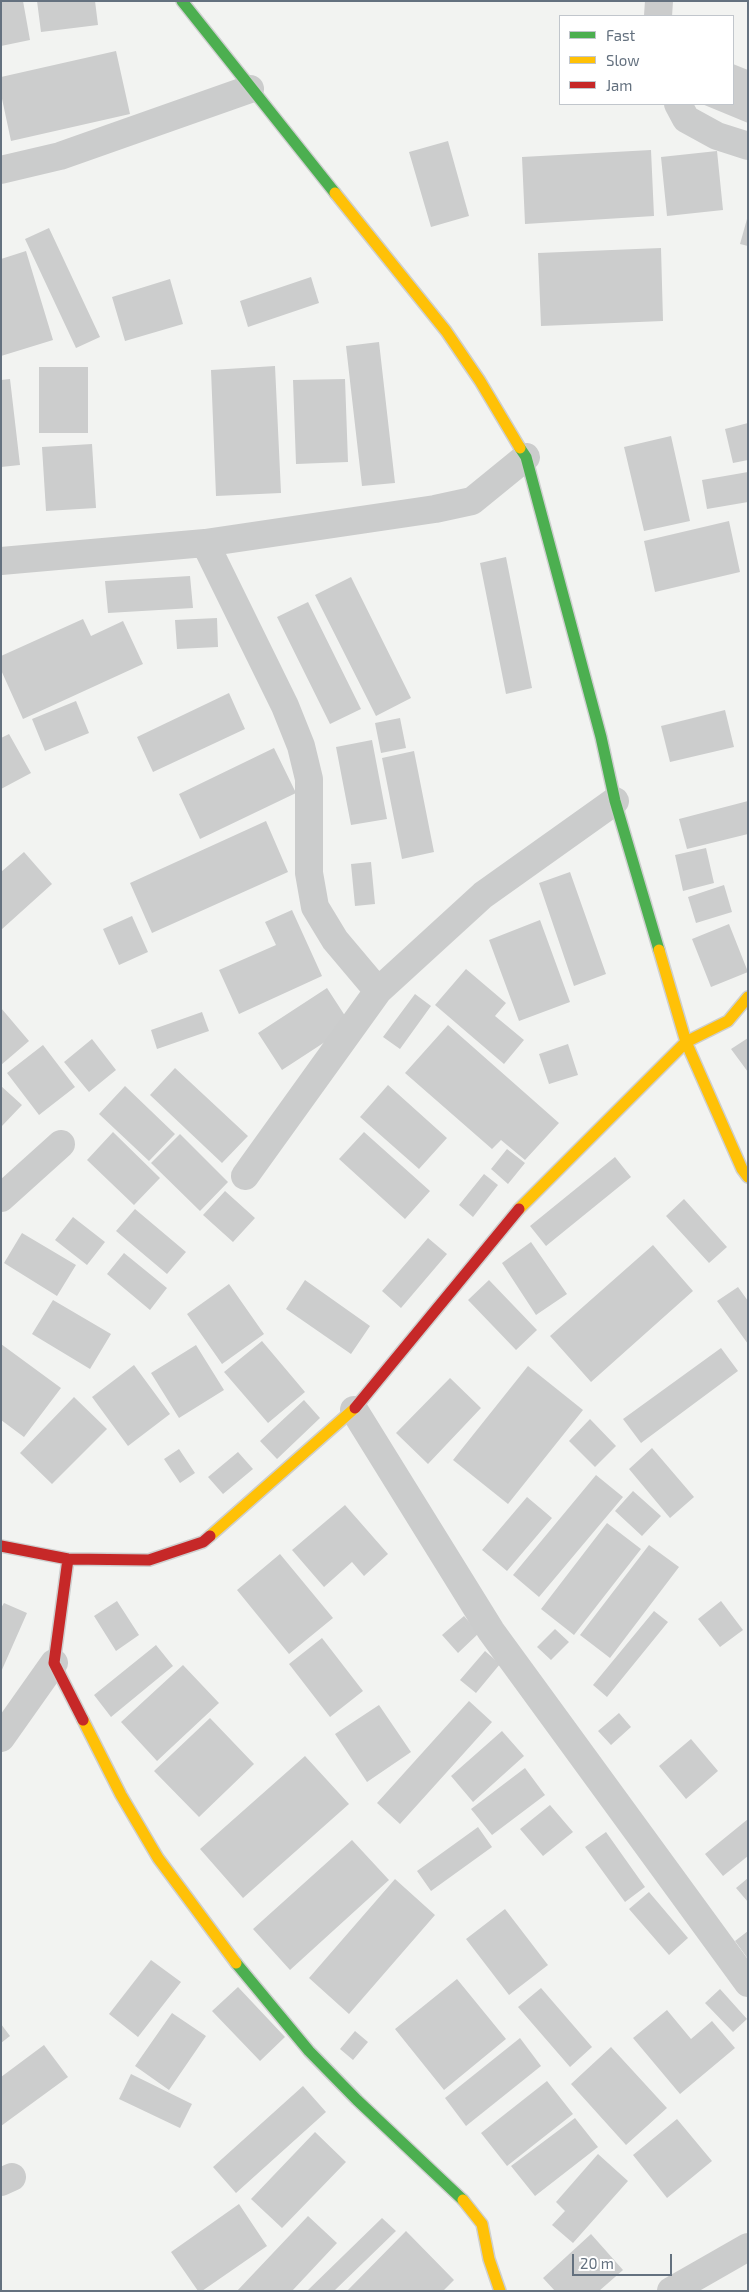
<!DOCTYPE html>
<style>
body{margin:0}
#map{position:relative;width:749px;height:2292px;overflow:hidden;background:#f2f3f1;font-family:"Exo 2",sans-serif}
canvas{display:block}
.frame{position:absolute;inset:0;border:2px solid #64717f;pointer-events:none}
.legend{position:absolute;left:559px;top:15px;width:175px;height:90px;box-sizing:border-box;background:#fff;border:1px solid #c1c6cc;margin:0;padding:6px 9px;list-style:none;font-size:15px;color:#64717f}
.legend li{display:flex;align-items:center;gap:10px;height:25px}
.legend b{width:25px;border:1px solid #c1c6cc}
.scale{position:absolute;left:572px;top:2254px;width:100px;height:22px;box-sizing:border-box;border:2px solid #64717f;border-top:0;padding-left:6px;font-size:15px;line-height:18px;white-space:nowrap;color:#64717f;-webkit-text-stroke:4px #fff;paint-order:stroke}
</style>
<div id="map">
<canvas width="749" height="2292"></canvas>
<div class="frame"></div>
<ul class="legend">
<li><b style="height:6px;background:#4caf50"></b>Fast</li>
<li><b style="height:6px;background:#ffc107"></b>Slow</li>
<li><b style="height:6px;background:#c62828"></b>Jam</li>
</ul>
<div class="scale">20 m</div>
</div>
<script>
const ctx = document.querySelector('canvas').getContext('2d');
ctx.lineJoin = 'round';
function fill(path, color) { ctx.fillStyle = color; ctx.fill(path, 'evenodd'); }
function stroke(path, color, width, dash) { ctx.strokeStyle = color; ctx.lineWidth = width; ctx.lineCap = dash ? 'butt' : 'round'; ctx.setLineDash(dash || []); ctx.stroke(path); }
fill(new Path2D(`
 M1 1H23L30 40 1 46Z
 M37 1H95L98 25 41 32Z
 M116 51 130 114 11 141 1 94V77Z
 M733 64 748 70V123L702 104H733Z
 M448 141 469 216 431 227 409 152Z
 M651 150 654 216 525 224 522 157Z
 M717 151 723 210 667 216 661 157Z
 M747 219H748V246L740 244Z
 M49 228 100 337 76 348 25 239Z
 M661 248 663 321 541 326 538 253Z
 M26 251 53 340 1 356V259Z
 M311 277 319 303 248 327 240 301Z
 M170 279 183 324 125 341 112 297Z
 M379 342 395 483 362 486 346 346Z
 M275 366 281 493 216 496 211 370Z
 M39 367H88V433H39Z
 M10 379 20 465 1 467V380Z
 M345 379 348 462 296 464 293 380Z
 M748 423V460L733 463 725 429Z
 M671 436 690 521 644 531 624 447Z
 M92 444 96 508 46 511 42 447Z
 M748 472V502L707 509 702 480Z
 M729 521 740 572 655 592 644 541Z
 M506 557 532 688 506 694 480 563Z
 M190 576 193 608 108 613 105 581Z
 M351 577 411 698 376 716 315 595Z
 M308 602 361 709 330 724 277 617Z
 M217 618 218 647 177 649 175 620Z
 M83 619 91 636 123 621 143 664 23 719 1 670V656Z
 M229 693 245 729 153 772 137 737Z
 M76 701 89 733 45 751 32 719Z
 M725 710 734 747 670 762 661 726Z
 M400 718 406 748 381 753 375 723Z
 M9 734 31 773 1 789V738Z
 M372 740 387 819 351 825 336 747Z
 M274 748 296 793 200 839 179 794Z
 M414 751 434 852 402 859 382 758Z
 M748 801V834L687 849 679 819Z
 M266 821 288 872 152 933 130 883Z
 M706 848 714 883 683 891 675 855Z
 M24 852 52 884 1 930V872Z
 M371 862 375 904 355 906 351 864Z
 M570 872 606 974 574 986 539 883Z
 M724 885 732 912 696 923 688 897Z
 M292 910 322 976 239 1014 219 970 276 945 265 922Z
 M132 916 148 952 119 965 103 929Z
 M540 920 570 1002 519 1021 489 940Z
 M729 924 748 972 711 987 692 939Z
 M466 969 506 1003 495 1016 524 1040 504 1064 435 1005Z
 M327 988 351 1025 282 1070 258 1033Z
 M415 994 431 1006 400 1049 383 1037Z
 M1 1008 29 1041 1 1065Z
 M202 1012 209 1031 157 1049 151 1030Z
 M448 1025 559 1123 525 1160 501 1140 492 1149 405 1073Z
 M748 1038V1072L731 1049Z
 M92 1039 116 1070 89 1092 64 1062Z
 M568 1044 578 1075 549 1084 539 1054Z
 M43 1045 75 1087 39 1115 7 1073Z
 M175 1068 248 1136 222 1163 150 1095Z
 M388 1085 447 1138 419 1169 360 1117Z
 M1 1086 22 1105 1 1127Z
 M125 1086 175 1134 149 1161 99 1114Z
 M113 1132 160 1178 134 1205 87 1160Z
 M364 1132 430 1191 405 1219 339 1159Z
 M180 1134 228 1182 200 1211 151 1163Z
 M507 1149 525 1163 508 1184 491 1169Z
 M615 1157 631 1177 546 1246 530 1226Z
 M484 1174 498 1185 473 1217 459 1205Z
 M225 1191 255 1218 233 1242 203 1215Z
 M684 1199 727 1247 709 1263 666 1216Z
 M135 1209 186 1252 167 1274 116 1231Z
 M73 1217 105 1242 87 1265 55 1240Z
 M22 1233 76 1265 57 1296 4 1263Z
 M428 1238 447 1254 401 1308 382 1291Z
 M531 1242 567 1294 536 1315 502 1263Z
 M653 1245 693 1291 591 1382 550 1336Z
 M124 1253 167 1288 150 1310 107 1274Z
 M305 1280 370 1326 351 1354 286 1309Z
 M489 1280 537 1330 516 1350 468 1300Z
 M229 1284 264 1334 222 1364 187 1314Z
 M738 1287 748 1301V1344L717 1301Z
 M53 1300 111 1334 90 1369 32 1334Z
 M262 1341 305 1392 268 1423 224 1372Z
 M1 1344 61 1388 24 1437 1 1420Z
 M196 1345 224 1390 179 1418 151 1373Z
 M721 1348 738 1371 641 1443 623 1419Z
 M134 1365 170 1414 128 1446 92 1397Z
 M528 1366 583 1410 508 1504 453 1460Z
 M450 1378 481 1408 428 1464 396 1433Z
 M74 1397 107 1429 52 1484 20 1453Z
 M304 1400 320 1418 277 1459 260 1441Z
 M590 1419 616 1446 595 1467 569 1441Z
 M652 1448 694 1497 670 1518 629 1469Z
 M179 1449 195 1473 180 1483 164 1459Z
 M238 1452 253 1469 223 1494 208 1477Z
 M596 1475 623 1497 539 1597 513 1575Z
 M633 1491 661 1516 642 1536 615 1511Z
 M527 1497 552 1518 507 1571 482 1550Z
 M345 1505 388 1554 364 1576 352 1562 324 1587 292 1550Z
 M607 1523 641 1549 574 1635 541 1609Z
 M649 1545 679 1567 610 1658 580 1635Z
 M280 1554 333 1618 289 1654 237 1590Z
 M117 1601 139 1635 116 1651 94 1616Z
 M721 1601 743 1630 720 1647 698 1619Z
 M4 1603 27 1613 1 1672V1608Z
 M654 1611 668 1622 607 1697 593 1685Z
 M464 1616 479 1633 458 1653 442 1635Z
 M555 1629 569 1642 551 1660 537 1647Z
 M322 1638 363 1691 330 1717 289 1664Z
 M156 1645 173 1666 111 1717 94 1695Z
 M485 1651 500 1664 476 1693 460 1680Z
 M183 1665 219 1703 157 1761 121 1722Z
 M469 1701 492 1722 400 1824 377 1803Z
 M379 1705 411 1752 367 1782 335 1734Z
 M619 1713 631 1727 611 1745 598 1731Z
 M210 1718 254 1764 199 1817 154 1771Z
 M502 1731 524 1756 473 1802 451 1776Z
 M691 1739 718 1771 686 1799 659 1766Z
 M305 1756 349 1804 243 1898 200 1849Z
 M525 1768 545 1795 492 1835 471 1809Z
 M550 1805 573 1832 543 1856 520 1829Z
 M748 1819V1856L723 1876 705 1854Z
 M478 1827 492 1847 431 1891 417 1871Z
 M606 1832 645 1887 625 1902 585 1847Z
 M352 1840 389 1880 290 1970 253 1929Z
 M748 1878V1902L736 1888Z
 M395 1879 435 1915 349 2014 309 1978Z
 M649 1892 688 1938 669 1955 629 1909Z
 M505 1909 548 1965 509 1995 466 1939Z
 M748 1931V1959L735 1941Z
 M151 1960 181 1982 138 2037 109 2014Z
 M457 1979 506 2039 444 2090 395 2029Z
 M238 1987 285 2037 260 2061 212 2011Z
 M541 1988 592 2047 570 2067 518 2007Z
 M720 1989 747 2019 733 2032 705 2003Z
 M667 2010 691 2039 712 2021 735 2048 680 2094 633 2038Z
 M172 2013 206 2036 169 2090 135 2066Z
 M1 2024 10 2036 1 2043Z
 M355 2031 368 2042 353 2060 340 2049Z
 M520 2038 541 2066 466 2126 445 2098Z
 M44 2045 68 2077 1 2126V2077Z
 M611 2047 667 2108 626 2145 571 2084Z
 M131 2074 192 2104 180 2128 119 2099Z
 M547 2081 573 2114 507 2166 481 2133Z
 M303 2086 326 2112 236 2193 213 2167Z
 M575 2118 598 2147 535 2196 511 2166Z
 M677 2119 712 2161 667 2198 633 2155Z
 M315 2132 346 2162 282 2228 251 2199Z
 M598 2154 628 2181 573 2243 552 2225 565 2211 556 2202Z
 M239 2204 267 2246 202 2291H198L171 2252Z
 M308 2216 337 2243 292 2291H237Z
 M382 2218 396 2231 334 2291H307Z
 M406 2231 454 2280 443 2291H347Z
 M591 2234 623 2270 599 2291H555L543 2278Z`), '#cccdcd');
const fast = new Path2D(`
 M182 1 335 193
 M520 448 526 457 601 737 615 801 659 950
 M236 1963 309 2051 357 2100 463 2200`);
const slow = new Path2D(`
 M335 193 446 331 480 381 520 448
 M659 950 686 1042 742 1169 748 1177
 M519 1209 686 1042 728 1021 748 997
 M210 1536 355 1408
 M83 1720 121 1795 158 1858 236 1963
 M463 2200 482 2224 489 2259 500 2291`);
const jam = new Path2D(`
 M355 1408 519 1209
 M1 1546 68 1559 149 1560 203 1542 210 1536
 M68 1559 54 1663 83 1720`);
stroke(fast, '#cecfcf', 14);
stroke(slow, '#cecfcf', 14);
stroke(jam, '#cecfcf', 14);
stroke(new Path2D(`
 M658 16 659 1
 M678 104 686 119 717 136 748 146
 M1 170 60 156 250 89
 M205 543 285 706 301 746 309 779V873L315 907 335 940 378 991
 M1 561 205 543 435 509 472 501 526 457
 M245 1176 378 991 483 895 615 801
 M1 1198 61 1144
 M354 1410 491 1631 748 1983
 M1 1738 54 1663
 M1 2182 12 2177
 M671 2291 748 2247`), '#cbcccc', 28);
stroke(fast, '#4caf50', 11);
stroke(slow, '#ffc107', 11);
stroke(jam, '#c62828', 11);
</script>
